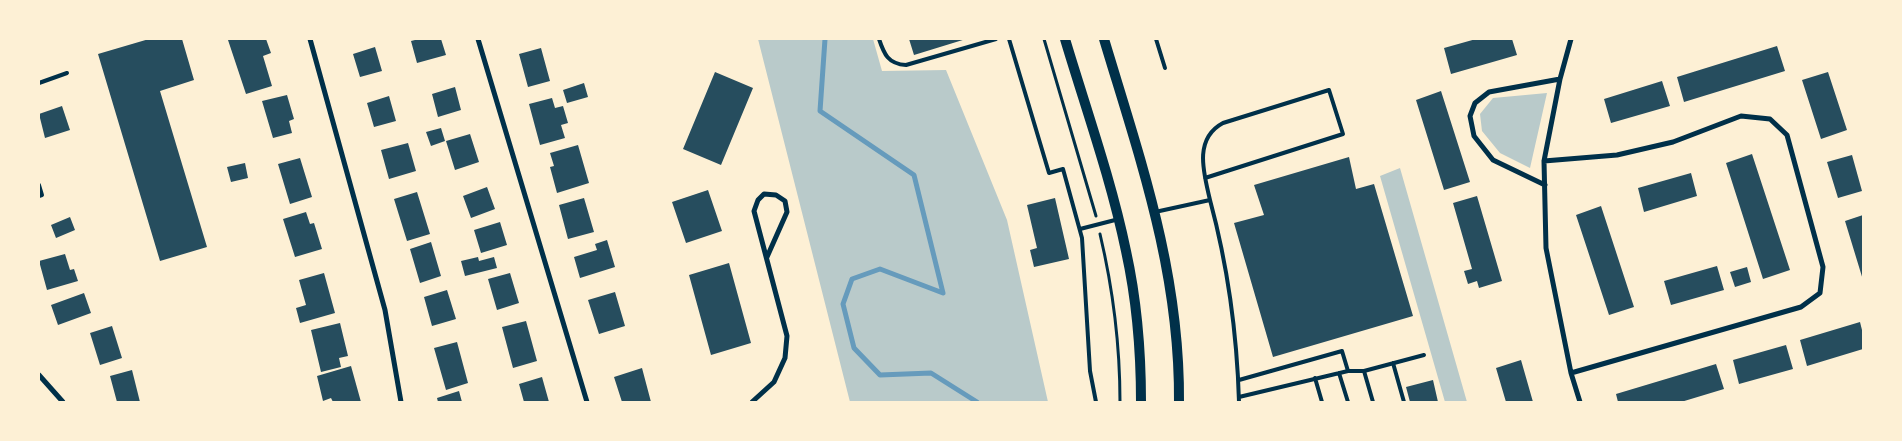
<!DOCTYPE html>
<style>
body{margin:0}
#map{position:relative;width:1902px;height:441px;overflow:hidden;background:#fdf0d5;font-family:Montserrat,sans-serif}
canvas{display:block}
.frame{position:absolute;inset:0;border:40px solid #fdf0d5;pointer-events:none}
</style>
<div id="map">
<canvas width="1902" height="441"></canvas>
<div class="frame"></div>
</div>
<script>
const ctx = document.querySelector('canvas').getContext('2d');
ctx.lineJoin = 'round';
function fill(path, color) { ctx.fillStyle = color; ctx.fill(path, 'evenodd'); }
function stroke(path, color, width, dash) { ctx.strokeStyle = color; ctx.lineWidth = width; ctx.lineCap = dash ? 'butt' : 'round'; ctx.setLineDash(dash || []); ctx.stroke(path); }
fill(new Path2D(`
 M758 39H873L882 71 946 70 1007 220 1048 402H850Z
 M1547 93 1530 168 1500 153 1482 131 1480 114 1493 98Z
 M1400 168 1467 402H1445L1380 176Z`), '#b9caca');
stroke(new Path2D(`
 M825 39 820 111 914 175 943 293 880 269 852 279 843 304 854 348 880 375 931 373 977 402`), '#669bbc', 5);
fill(new Path2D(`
 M149 39H182L194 80 160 91 207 247 160 261 98 54Z
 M232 39H266L271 53 263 56 272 86 246 94 228 40Z
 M419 39H441L446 55 417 63 411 41Z
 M909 39H966L914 55Z
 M1476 39H1512L1517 55 1451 74 1444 48Z
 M1777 46 1785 71 1684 102 1677 77Z
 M375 47 382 71 360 77 353 54Z
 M541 48 550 81 528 87 519 54Z
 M715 72 753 88 721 165 683 149Z
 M1828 72 1847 130 1821 139 1802 80Z
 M1662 81 1670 106 1611 123 1604 99Z
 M584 83 588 97 567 103 563 90Z
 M455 87 461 110 438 117 432 94Z
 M1441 91 1470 182 1444 190 1416 100Z
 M287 95 294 119 289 121 292 133 273 138 262 101Z
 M389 96 396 121 374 127 367 103Z
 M552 98 555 108 563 106 568 123 561 125 565 138 540 145 529 104Z
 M62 106 70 130 45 138 39 114Z
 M441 128 445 141 431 146 426 132Z
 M470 134 479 162 455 170 446 141Z
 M408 143 416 171 389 179 381 150Z
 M578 145 589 183 557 193 550 167 554 166 550 153Z
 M1752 154 1790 270 1763 279 1726 163Z
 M1852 155 1862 191 1838 198 1827 162Z
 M1349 157 1356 189 1374 184 1413 316 1273 357 1234 223 1264 215 1254 185Z
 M300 158 312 197 290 204 278 164Z
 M245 163 248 178 231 182 227 167Z
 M1691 173 1697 196 1644 212 1638 188Z
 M487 187 495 209 471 218 463 196Z
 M708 190 722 231 686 243 672 202Z
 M417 192 430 234 407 241 394 199Z
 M1477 196 1502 281 1479 288 1477 281 1468 284 1464 271 1472 269 1453 203Z
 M584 198 594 232 568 239 559 205Z
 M1055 198 1069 259 1034 267 1030 250 1037 248 1027 205Z
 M1601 206 1634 307 1609 315 1576 215Z
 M306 212 310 224 314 223 322 249 295 257 283 219Z
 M1863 215V280L1845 221Z
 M70 217 75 230 56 238 51 225Z
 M500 222 507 245 481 253 474 230Z
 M607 240 615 267 580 278 574 257 597 250 595 244Z
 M431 242 441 276 420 283 410 249Z
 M65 254 70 270 74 269 78 281 47 290 39 261Z
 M478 257 479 261 494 257 497 268 465 276 461 261Z
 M729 263 751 343 711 355 689 275Z
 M1717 266 1724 290 1671 305 1664 281Z
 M1747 267 1751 282 1735 287 1730 272Z
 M324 273 335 313 300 323 296 308 306 305 299 280Z
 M510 273 519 303 497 310 488 279Z
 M447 290 456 319 432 326 424 297Z
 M615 292 625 326 599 334 588 300Z
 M84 293 91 313 58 325 51 305Z
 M526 321 537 361 513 368 502 327Z
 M1860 322 1863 334V349L1807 366 1800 340Z
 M340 323 348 356 339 358 341 367 321 372 311 330Z
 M112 326 122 358 100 365 90 333Z
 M457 342 468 383 446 390 434 348Z
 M1786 345 1793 369 1739 384 1733 360Z
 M1521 360 1533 402H1506L1496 368Z
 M1716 364 1724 389 1681 402H1618L1616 394Z
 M351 366 361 402H333L331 398 323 401 317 376Z
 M642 368 651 402H622L614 377Z
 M132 370 140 402H117L110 376Z
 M542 377 549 402H524L519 384Z
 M1433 380 1438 402H1410L1406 387Z
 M459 391 462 402H438L437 398Z`), '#264d5e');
stroke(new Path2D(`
 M1044 39 1096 216
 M1100 234C1113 289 1120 345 1120 402`), '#003049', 3);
stroke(new Path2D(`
 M879 39C884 54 888 64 906 65L996 39
 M1009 39 1049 173 1063 169 1082 238 1090 371 1096 402
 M1156 39 1165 68
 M39 83 67 73
 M1205 178 1343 134 1329 90 1223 123C1193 139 1204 174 1210 200
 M39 185 42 195 39 196
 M1155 212 1210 200C1228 267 1237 333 1239 402
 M1080 229 1119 219
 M1393 363 1404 402
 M1348 371H1364L1424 355
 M1364 371 1373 402
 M1339 373 1348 402
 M1315 378 1322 402
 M1239 380 1342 351 1348 371 1239 397`), '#003049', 4);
stroke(new Path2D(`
 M310 39 385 310 401 402
 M478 39 587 402
 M1571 39 1560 79 1544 161 1546 248 1571 373 1580 402
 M1544 161 1617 155 1673 142 1741 116 1770 119 1787 135 1823 267 1820 293 1801 307 1571 373
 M1545 185 1493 160 1474 136 1470 116 1475 103 1489 92 1560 79
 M39 375 63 402
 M752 402 774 382 785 358 787 336 754 211 758 200 764 194 776 195 785 201 787 212 767 257`), '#003049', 5);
stroke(new Path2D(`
 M1065 39C1086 109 1111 179 1126 251 1137 301 1141 351 1141 402
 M1104 39C1141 162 1180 272 1179 402`), '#003049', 10);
</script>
